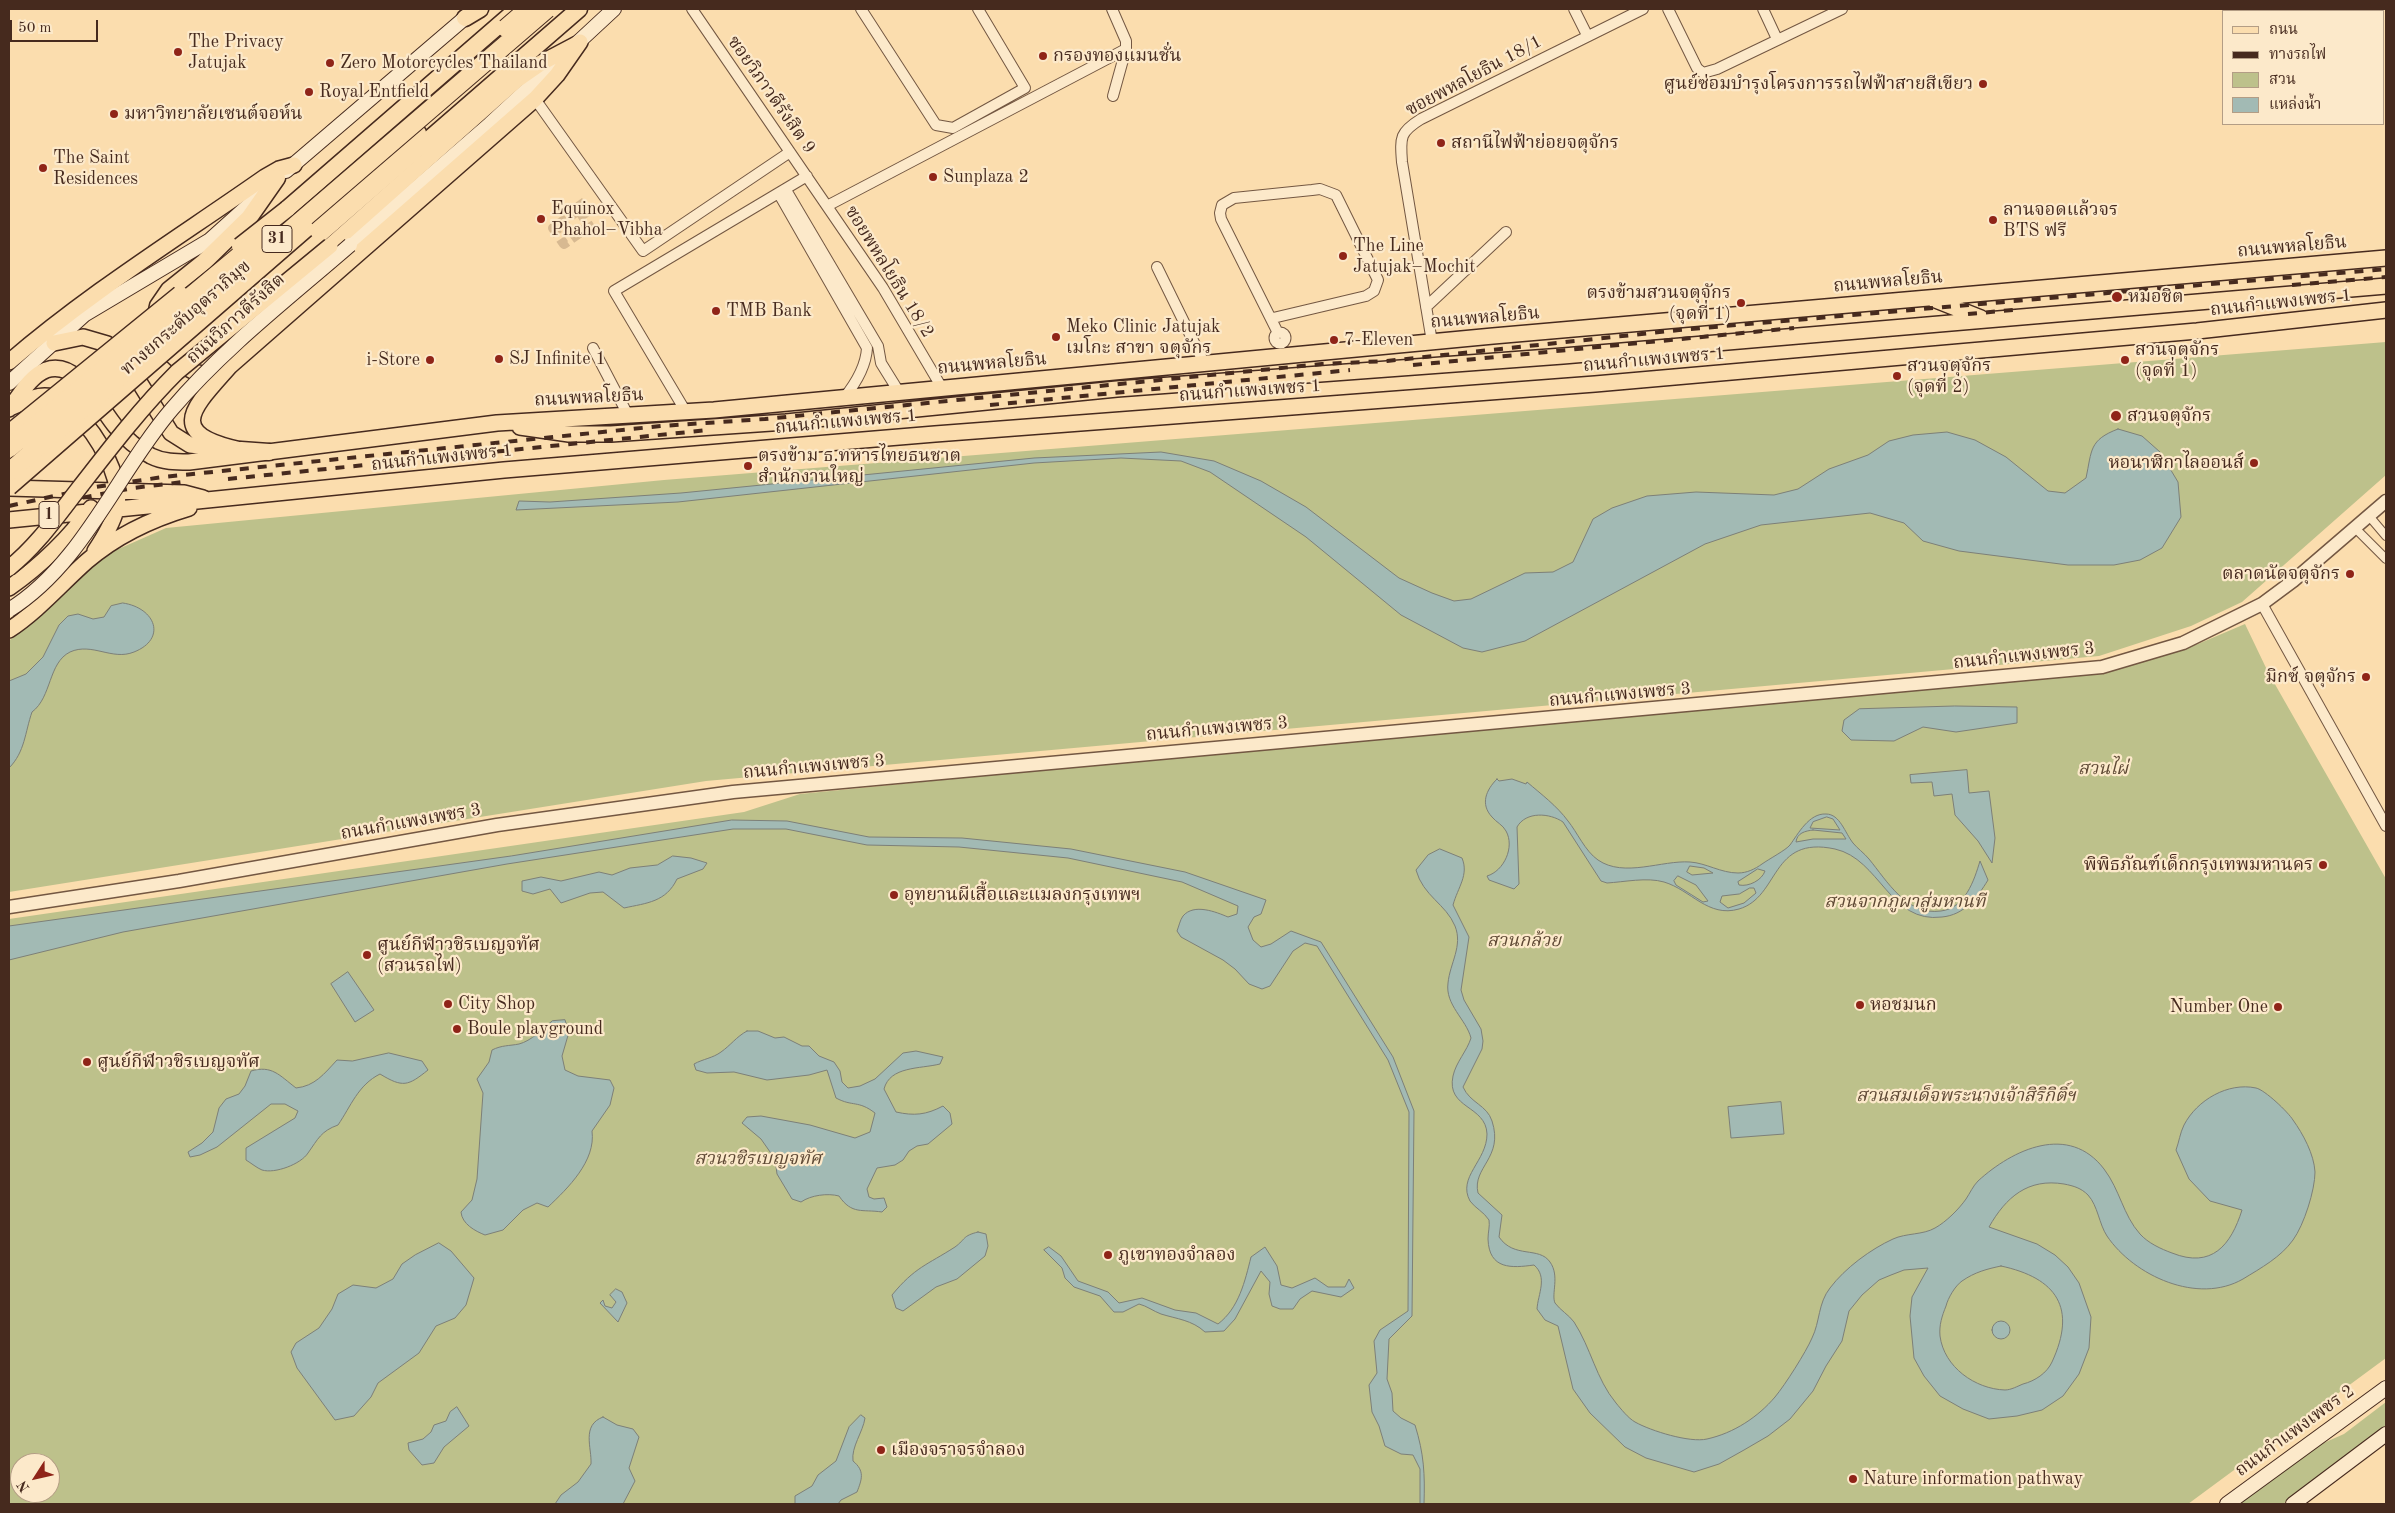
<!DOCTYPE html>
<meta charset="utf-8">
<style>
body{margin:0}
#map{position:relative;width:2395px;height:1513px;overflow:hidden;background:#fbddae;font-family:"Old Standard TT","Noto Serif Thai",serif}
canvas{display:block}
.frame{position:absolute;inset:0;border:10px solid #462a1e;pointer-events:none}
.legend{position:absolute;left:2222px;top:10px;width:162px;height:115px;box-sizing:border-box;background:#fce9ca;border:1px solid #b39d85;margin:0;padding:6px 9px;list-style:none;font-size:15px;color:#462a1e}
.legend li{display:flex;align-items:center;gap:10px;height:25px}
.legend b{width:25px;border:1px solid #b39d85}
.north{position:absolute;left:10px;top:1453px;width:50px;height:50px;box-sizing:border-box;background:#fce9ca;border:1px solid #b39d85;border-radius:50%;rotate:235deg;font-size:14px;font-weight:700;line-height:20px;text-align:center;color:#462a1e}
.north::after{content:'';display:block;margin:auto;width:18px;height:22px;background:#8f2418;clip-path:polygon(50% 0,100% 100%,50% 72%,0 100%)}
.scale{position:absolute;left:10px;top:20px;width:88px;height:22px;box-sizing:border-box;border:2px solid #462a1e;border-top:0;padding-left:6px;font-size:15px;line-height:18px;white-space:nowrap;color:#462a1e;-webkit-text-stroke:4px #fce9ca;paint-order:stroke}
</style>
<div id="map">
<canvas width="2395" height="1513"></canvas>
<div class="frame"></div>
<ul class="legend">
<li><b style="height:6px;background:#fbddae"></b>ถนน</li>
<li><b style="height:6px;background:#462a1e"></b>ทางรถไฟ</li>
<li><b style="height:14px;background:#bdc18b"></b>สวน</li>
<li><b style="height:14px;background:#a2bab4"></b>แหล่งน้ำ</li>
</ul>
<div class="north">N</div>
<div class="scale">50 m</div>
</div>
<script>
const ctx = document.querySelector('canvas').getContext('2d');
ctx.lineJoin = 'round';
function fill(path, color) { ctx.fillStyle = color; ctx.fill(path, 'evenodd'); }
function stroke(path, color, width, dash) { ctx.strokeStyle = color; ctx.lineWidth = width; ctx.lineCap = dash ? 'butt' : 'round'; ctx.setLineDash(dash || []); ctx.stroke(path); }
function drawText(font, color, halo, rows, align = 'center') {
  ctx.font = font + ' "Old Standard TT","Noto Serif Thai",serif'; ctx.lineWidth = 4.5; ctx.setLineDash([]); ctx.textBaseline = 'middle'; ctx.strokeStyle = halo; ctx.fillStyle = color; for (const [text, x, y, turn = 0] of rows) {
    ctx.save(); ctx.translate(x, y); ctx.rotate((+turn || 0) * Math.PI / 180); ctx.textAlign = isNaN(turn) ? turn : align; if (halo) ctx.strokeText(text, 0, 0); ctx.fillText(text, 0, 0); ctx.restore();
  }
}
fill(new Path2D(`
 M2386 342V475L2242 602 2191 626 2099 656 706 781 9 892V641L55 593 114 551 166 528 664 480Z
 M2245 624 2268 672 2386 879V1358L2188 1504H9V919L744 812 800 794 1387 736 2100 674 2198 644ZM20 1463H50V1493H20Z
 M2386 1402V1425L2283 1504H2239L2319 1445 2344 1434Z`), '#bdc18b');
const water = new Path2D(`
 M2118 429 2142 436 2160 452 2178 482 2181 517 2162 548 2140 560 2114 565H2068L1959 551 1923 541 1904 523 1870 513 1761 525 1705 544 1525 641 1482 652 1463 648 1401 615 1306 537 1210 472 1181 461 1121 458 1034 463 678 502 516 510 519 501 550 502 681 493 1034 458 1161 452 1214 461 1261 481 1306 507 1399 578 1432 593 1454 601 1471 599 1525 573 1553 572 1573 562 1593 519 1612 508 1647 496 1696 492 1774 495 1798 489 1829 469 1868 455 1889 441 1913 435 1947 432 1975 440 2006 457 2048 491 2065 493 2086 478C2092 450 2089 440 2118 429Z
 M123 603C156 608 167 639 134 652 112 661 92 642 70 652 48 663 52 697 32 712 25 732 25 752 9 768V681L26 674 43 657 59 625 68 616 78 614 93 619 104 617 111 606Z
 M1955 706 2017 707V723L1956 732 1923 727 1894 741 1851 740 1842 731 1844 720 1859 709Z
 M1967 770 1969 793 1989 791 1995 838 1992 863 1978 841 1955 815 1952 794 1934 796 1932 782 1911 783 1910 775Z
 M1497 779 1499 781 1512 779 1526 784 1527 782C1541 794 1557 806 1568 821 1577 832 1585 851 1598 860 1624 878 1662 860 1690 862 1706 863 1721 873 1738 873 1747 873 1755 869 1762 864 1769 859 1786 850 1790 845 1798 834 1809 813 1826 814 1840 814 1845 833 1853 843 1857 848 1864 853 1869 859 1887 881 1907 916 1941 911 1965 908 1974 881 1980 861L1988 880C1977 898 1964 915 1942 917 1890 924 1880 859 1835 849 1770 835 1780 897 1739 909 1708 918 1691 890 1664 882 1647 877 1624 882 1607 883L1601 881 1563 822C1550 813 1526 811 1517 827L1519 884 1514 889 1489 880 1487 876C1504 871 1515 847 1506 831 1503 825 1496 822 1492 817 1480 804 1486 790 1497 779ZM1827 817 1833 819 1840 830 1810 828 1813 822ZM1813 830 1842 833 1846 839H1813L1796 842C1797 833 1805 831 1813 830ZM1690 866 1704 868 1713 873 1692 875 1687 872ZM1758 869 1765 871C1762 880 1749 887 1739 885L1738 882ZM1678 876 1696 885 1708 901 1703 902 1676 885 1674 881ZM1750 888H1754L1756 893 1744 903 1728 908 1720 902 1722 896 1739 894Z
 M732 820 787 821 869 837 962 838 1071 849 1185 872 1266 900 1261 914 1254 917 1248 927 1253 940 1261 947 1271 944 1291 931 1321 942 1393 1057 1414 1111 1412 1316 1389 1339 1387 1379 1392 1393 1393 1411 1401 1418 1415 1425C1424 1454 1425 1474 1424 1504H1420V1469L1413 1455 1401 1454 1385 1446 1379 1426 1372 1412 1369 1385 1377 1373 1374 1341 1380 1330 1408 1311 1409 1112 1388 1060 1317 946 1305 943 1293 951 1270 986 1262 989 1249 984 1235 969 1223 960 1181 937 1177 931C1179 926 1180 920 1183 916 1194 903 1216 912 1228 917L1237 914 1238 906 1182 882 1068 858 959 847 867 845 786 829H733L507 864 123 932 9 960V926L511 856Z
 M1440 849 1462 858C1469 875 1458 887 1453 905L1469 937 1461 990 1464 1000 1481 1029 1483 1041 1482 1049 1463 1087C1470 1103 1487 1105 1492 1121 1504 1158 1472 1167 1478 1193L1502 1215 1499 1237C1514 1259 1539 1246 1550 1262 1560 1276 1551 1294 1555 1303 1560 1310 1569 1315 1574 1322 1591 1348 1596 1379 1616 1403 1621 1409 1628 1418 1635 1422 1651 1431 1690 1443 1707 1439 1734 1433 1758 1417 1775 1397 1785 1385 1806 1352 1812 1338 1820 1322 1818 1303 1830 1288 1845 1268 1871 1249 1893 1239 1906 1233 1923 1235 1935 1228 1946 1222 1959 1209 1966 1199 1970 1193 1973 1186 1978 1181 2013 1149 2069 1123 2104 1169 2120 1190 2123 1215 2140 1234 2148 1243 2161 1249 2172 1253 2212 1269 2231 1245 2242 1210L2210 1201 2189 1179 2176 1150C2179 1142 2180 1133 2184 1125 2197 1100 2228 1082 2256 1088 2265 1090 2288 1112 2293 1120 2303 1134 2314 1154 2315 1172 2315 1190 2304 1225 2293 1240 2281 1257 2261 1268 2243 1279 2198 1305 2134 1276 2107 1236 2099 1224 2098 1206 2088 1195 2081 1188 2074 1186 2064 1184 2028 1178 2006 1197 1989 1227L2037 1244 2055 1255 2068 1267 2079 1283 2091 1317 2089 1348 2079 1374 2063 1396 2042 1410 2017 1416 1989 1419 1963 1409 1940 1396 1924 1376 1914 1358 1910 1316 1912 1297 1928 1268 1904 1270 1891 1275 1879 1280 1862 1295 1849 1311 1842 1341 1826 1366 1813 1391 1790 1419 1768 1436 1744 1450 1719 1464 1694 1472 1646 1458 1625 1447 1590 1413 1573 1389 1558 1326 1545 1320 1537 1309C1538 1294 1548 1277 1534 1265 1512 1268 1489 1270 1488 1239 1488 1232 1490 1226 1489 1220 1484 1212 1475 1208 1470 1201 1457 1177 1487 1161 1487 1134 1486 1105 1446 1109 1453 1076 1456 1062 1467 1051 1471 1038 1466 1019 1445 1005 1448 983 1450 963 1463 946 1455 926 1446 904 1423 896 1416 870L1428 855ZM2001 1266C2057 1278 2077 1308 2052 1362 2047 1373 2035 1381 2023 1384 2018 1386 2011 1390 2005 1390 1975 1389 1944 1367 1940 1336 1939 1325 1942 1316 1946 1306 1948 1298 1955 1286 1962 1281 1975 1272 1987 1269 2001 1266Z
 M673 856 691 858 707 863 703 869 677 879C666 902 647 903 624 908L603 892 590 893 561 903 550 889 533 894 522 891V881L541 877 561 881 599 872 612 875 630 868 657 865Z
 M348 972 374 1010 355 1022 331 984Z
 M565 1020 569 1032 562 1056 565 1070 578 1076 610 1080 614 1088 610 1105 592 1131C596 1161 568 1188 548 1207L537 1203 523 1210 503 1230 485 1235C475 1231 462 1224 461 1212L472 1200 477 1179 483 1093 477 1079 489 1062 492 1050C502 1045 509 1046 519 1044 531 1041 543 1029 552 1021Z
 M747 1031H758L775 1038 784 1037 802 1046H809L819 1056 834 1062 840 1071 842 1082 848 1088 860 1086 875 1079 903 1053 916 1051 943 1057 940 1064C920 1069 890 1066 884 1089L896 1112C914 1116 926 1115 943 1106L950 1113 952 1124 928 1144 917 1146 909 1151 903 1160 895 1165 877 1168 867 1189 869 1197 874 1199 884 1198 887 1207 882 1212C862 1209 852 1215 839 1196 828 1193 811 1195 801 1202L792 1199 777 1174 775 1159 761 1139 742 1123 747 1117 761 1116 810 1125 855 1138 870 1132 875 1113C858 1100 853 1107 836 1098L827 1070 809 1075 767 1080 734 1072 707 1073 696 1070 694 1064C703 1059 713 1058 721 1052 731 1045 736 1037 747 1031Z
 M389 1053 422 1061 428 1070C408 1086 403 1088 380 1074 358 1085 351 1106 338 1125 321 1131 318 1139 308 1153 301 1164 275 1174 262 1170 257 1168 251 1163 246 1160V1148L295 1118 298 1111 285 1104H271L217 1147 200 1155 190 1157 188 1152 202 1143 213 1132 219 1108 226 1099 239 1094 245 1086 251 1071C272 1065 279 1075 296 1088 315 1086 324 1074 337 1060L352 1061Z
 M1781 1102 1784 1134 1731 1138 1728 1107Z
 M978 1232 986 1234 988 1246 985 1256 957 1279 936 1287 903 1311 896 1308 892 1295C915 1267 927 1265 955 1247 966 1239 962 1236 978 1232Z
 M439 1243 451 1251 474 1278 466 1305 455 1318 436 1326 419 1353 378 1383 371 1397 354 1416 335 1420 297 1368 291 1352 296 1343 319 1328 332 1309 338 1294 353 1285 376 1288 393 1279 402 1264 415 1255Z
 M1049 1247 1061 1256 1078 1281 1108 1292 1119 1303 1142 1298 1175 1310 1196 1313 1218 1324C1239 1308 1245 1281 1251 1257L1265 1247 1277 1266 1281 1285 1292 1288 1315 1278 1328 1287H1345L1349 1279 1354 1288 1341 1297 1312 1291 1300 1299 1293 1309H1280L1272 1306 1269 1294 1270 1282 1261 1271 1235 1319 1224 1331 1205 1332C1192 1320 1177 1319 1161 1314 1153 1311 1147 1306 1139 1304L1123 1312H1114L1100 1296 1074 1287 1065 1278 1062 1268 1044 1250Z
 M616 1289 622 1292 627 1303 618 1322 600 1303 603 1300 605 1306 612 1308 616 1302 610 1295Z
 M1992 1330a9 9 0 1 1 18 0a9 9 0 1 1-18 0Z
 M457 1407 469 1426 444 1447 434 1463 422 1465 409 1450 408 1443 423 1439 431 1432 434 1425 446 1421 450 1412Z
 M861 1415 865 1418C863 1432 851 1447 853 1461 865 1471 862 1479 857 1492L841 1500 838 1504H795V1496L812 1486 818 1475 836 1461 849 1427Z
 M603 1417 617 1425 633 1429 639 1437 629 1468 635 1481 623 1504H555L561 1495 578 1482 591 1464C592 1448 581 1425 603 1417Z`);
fill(water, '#a2bab4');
stroke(water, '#7d8078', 1);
stroke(new Path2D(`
 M579 210 553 228 564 244 589 226 579 210 577 208 585 202`), '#d7b991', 10, [10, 5]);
const pedestrian = new Path2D(`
 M2369 516 2386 536
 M2355 528 2386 559`);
const minor = new Path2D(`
 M692 9 883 288 942 388
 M861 9 936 125 953 128 1025 88 978 9
 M1574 9 1587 35
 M1668 9 1697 68 1703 73 1717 69 1842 9
 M1763 9 1777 39
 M1113 96 1126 49
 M535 99 643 251 790 152
 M786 190 878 346 881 363 899 392
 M779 194 867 348C866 367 856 383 844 398
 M827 206 1126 49V41L1112 9
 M1157 267 1204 363
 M1426 307 1506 232
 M1273 318 1366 296 1374 291 1378 280 1336 195 1320 189 1312 190 1234 198 1222 205 1220 213 1221 219 1278 333
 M1274.5 338a5.5 5.5 0 1 1 11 0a5.5 5.5 0 1 1-11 0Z
 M1432 342 1402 162C1400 137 1400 132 1421 119L1643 9
 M593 348 628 415
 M686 412 614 291 807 176
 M2262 604 2386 826`);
const tertiary = new Path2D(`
 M9 907 179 881 497 825 733 792 2102 667 2183 643 2262 604 2293 581 2386 501`);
const secondary = new Path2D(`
 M286 171 473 11
 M350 245 490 124 614 9
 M9 383 84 315 210 240 259 196
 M2227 1504 2386 1388
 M2293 1504 2386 1434`);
const primary = new Path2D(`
 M330 246 518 79 541 63 577 44
 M1933 299 1981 318
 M54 343 83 337 107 344 128 364 171 433 190 445 218 448
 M166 349C178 362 196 380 215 372
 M9 362C89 293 178 238 265 177L279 169 294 165
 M12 407C27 401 43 390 58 400
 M9 409C19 397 30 376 46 370 78 359 99 407 116 427 125 438 138 449 151 456 163 462 176 462 189 462L497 423 714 410 1493 336 2386 258
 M76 414C97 434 125 480 116 510 112 525 103 539 95 551
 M520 427 569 434H611L786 422 1117 389 1563 356 2386 286
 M241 450C164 433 193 408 230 366L535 99 557 75 580 42
 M9 488 184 493 203 498
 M9 520 504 470 935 434 1595 384 2197 331 2386 310
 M9 588C40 566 69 538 91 508
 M9 630C38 611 61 584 87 561 116 536 152 519 189 508`);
const trunk = new Path2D(`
 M465 18 480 9
 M287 209 514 12
 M306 229 418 133
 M156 315 158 306 169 290 204 262 249 218 277 178
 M163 343 166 349C181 350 188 346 200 338L579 9
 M241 450 269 452`);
stroke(pedestrian, '#735742', 10);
stroke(minor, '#735742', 12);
stroke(tertiary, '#735742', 15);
stroke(secondary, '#462a1e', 16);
stroke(primary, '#462a1e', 18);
stroke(trunk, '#462a1e', 19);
stroke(pedestrian, '#fce9ca', 8);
stroke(minor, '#fce9ca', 10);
stroke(tertiary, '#fce9ca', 12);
stroke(secondary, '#fce9ca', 14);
stroke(primary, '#fbddae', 15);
stroke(trunk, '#fbddae', 16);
stroke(new Path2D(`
 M2292 285 2386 277
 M1968 314 2013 310
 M1413 365 1794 328
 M990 405 1350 370
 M228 479 708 430
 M65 501 133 488 183 482
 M9 506 95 487 163 477 661 426 765 419 1322 364 1387 361 1679 330 2386 269`), '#462a1e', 4, [9, 9]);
const secondaryBridge = new Path2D(`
 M9 610C83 564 117 473 172 409 224 348 289 298 350 245`);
const primaryBridge = new Path2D(`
 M9 568C37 546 58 515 80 487 111 447 141 408 177 372L330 246`);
const trunkBridge = new Path2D(`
 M240 246 287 209
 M9 433 180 294
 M9 487 306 229`);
const motorwayBridge = new Path2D(`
 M506 28 528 9
 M9 448 256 242
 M9 472 547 9`);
stroke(secondaryBridge, '#462a1e', 16, []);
stroke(primaryBridge, '#462a1e', 18, []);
stroke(trunkBridge, '#462a1e', 19, []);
stroke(motorwayBridge, '#462a1e', 20, []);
stroke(secondaryBridge, '#fce9ca', 14);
stroke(primaryBridge, '#fbddae', 15);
stroke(trunkBridge, '#fbddae', 16);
stroke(motorwayBridge, '#fbddae', 18);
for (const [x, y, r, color] of [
 [178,52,5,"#8f2418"],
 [1043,56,5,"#8f2418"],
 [330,63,5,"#8f2418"],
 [1983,84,5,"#8f2418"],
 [309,92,5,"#8f2418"],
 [114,114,5,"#8f2418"],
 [1441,143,5,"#8f2418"],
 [43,168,5,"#8f2418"],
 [933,177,5,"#8f2418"],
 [541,219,5,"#8f2418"],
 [1993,220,5,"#8f2418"],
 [1343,256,5,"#8f2418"],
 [2117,297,6,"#8f2418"],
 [1741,303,5,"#8f2418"],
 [716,311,5,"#8f2418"],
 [1056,337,5,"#8f2418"],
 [1334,340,5,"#8f2418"],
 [499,359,5,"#8f2418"],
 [430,360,5,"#8f2418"],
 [2125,360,5,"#8f2418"],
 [1897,376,5,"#8f2418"],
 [2116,416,6,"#8f2418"],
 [2254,463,5,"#8f2418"],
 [748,466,5,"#8f2418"],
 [2350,574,5,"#8f2418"],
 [2366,677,5,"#8f2418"],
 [2323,865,5,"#8f2418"],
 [894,895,5,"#8f2418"],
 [367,955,5,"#8f2418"],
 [448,1004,5,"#8f2418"],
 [1860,1005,5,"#8f2418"],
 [2278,1007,5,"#8f2418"],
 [457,1029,5,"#8f2418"],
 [87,1062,5,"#8f2418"],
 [1108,1255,5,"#8f2418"],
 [881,1450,5,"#8f2418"],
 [1853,1479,5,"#8f2418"]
]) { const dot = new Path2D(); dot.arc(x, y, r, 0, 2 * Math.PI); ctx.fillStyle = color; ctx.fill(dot); stroke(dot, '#fce9ca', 2); }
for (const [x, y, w] of [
 [277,239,30],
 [49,515,20]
]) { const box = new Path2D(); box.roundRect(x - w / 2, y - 13.5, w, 27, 4); ctx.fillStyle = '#fce9ca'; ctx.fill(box); stroke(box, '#462a1e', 1); }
drawText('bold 16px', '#462a1e', null, [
 ["31",277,239],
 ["1",49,515]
]);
drawText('18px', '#462a1e', '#fce9ca', [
 ["The Privacy",188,42],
 ["Jatujak",188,63],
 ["กรองทองแมนชั่น",1053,56],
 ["Zero Motorcycles Thailand",340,63],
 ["ศูนย์ซ่อมบำรุงโครงการรถไฟฟ้าสายสีเขียว",1973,84,"right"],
 ["Royal Entfield",319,92],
 ["มหาวิทยาลัยเซนต์จอห์น",124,114],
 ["สถานีไฟฟ้าย่อยจตุจักร",1451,143],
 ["The Saint",53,158],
 ["Residences",53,179],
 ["Sunplaza 2",943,177],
 ["Equinox",551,209],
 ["Phahol–Vibha",551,230],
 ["ลานจอดแล้วจร",2003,210],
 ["BTS ฟรี",2003,231],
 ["The Line",1353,246],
 ["Jatujak–Mochit",1353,267],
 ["ตรงข้ามสวนจตุจักร",1731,293,"right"],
 ["(จุดที่ 1)",1731,314,"right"],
 ["หมอชิต",2128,297],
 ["TMB Bank",726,311],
 ["Meko Clinic Jatujak",1066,327],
 ["เมโกะ สาขา จตุจักร",1066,348],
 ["7-Eleven",1344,340],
 ["สวนจตุจักร",2135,350],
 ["(จุดที่ 1)",2135,371],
 ["SJ Infinite 1",509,359],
 ["i-Store",420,360,"right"],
 ["สวนจตุจักร",1907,366],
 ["(จุดที่ 2)",1907,387],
 ["สวนจตุจักร",2127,416],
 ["ตรงข้าม ธ.ทหารไทยธนชาต",758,456],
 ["สำนักงานใหญ่",758,477],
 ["หอนาฬิกาไลออนส์",2244,463,"right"],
 ["ตลาดนัดจตุจักร",2340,574,"right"],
 ["มิกซ์ จตุจักร",2356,677,"right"],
 ["พิพิธภัณฑ์เด็กกรุงเทพมหานคร",2313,865,"right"],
 ["อุทยานผีเสื้อและแมลงกรุงเทพฯ",904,895],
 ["ศูนย์กีฬาวชิรเบญจทัศ",377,945],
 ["(สวนรถไฟ)",377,966],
 ["City Shop",458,1004],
 ["หอชมนก",1870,1005],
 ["Number One",2268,1007,"right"],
 ["Boule playground",467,1029],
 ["ศูนย์กีฬาวชิรเบญจทัศ",97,1062],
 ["ภูเขาทองจำลอง",1118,1255],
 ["เมืองจราจรจำลอง",891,1450],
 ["Nature information pathway",1863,1479]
], 'left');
drawText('18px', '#462a1e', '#fce9ca', [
 ["ซอยพหลโยธิน 18/1",1474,76,-28],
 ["ซอยวิภาวดีรังสิต 9",771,95,55],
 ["ถนนพหลโยธิน",2292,247,-5],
 ["ซอยพหลโยธิน 18/2",889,272,58],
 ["ถนนพหลโยธิน",1888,282,-5],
 ["ถนนกำแพงเพชร 1",2281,303,-6],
 ["ทางยกระดับอุตราภิมุข",186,318,-41],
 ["ถนนพหลโยธิน",1485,318,-5],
 ["ถนนวิภาวดีรังสิต",236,319,-42],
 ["ถนนกำแพงเพชร 1",1654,360,-5],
 ["ถนนพหลโยธิน",992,364,-5],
 ["ถนนกำแพงเพชร 1",1250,391,-4],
 ["ถนนพหลโยธิน",589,398,-3],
 ["ถนนกำแพงเพชร 1",846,422,-5],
 ["ถนนกำแพงเพชร 1",442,458,-6],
 ["ถนนกำแพงเพชร 3",2024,656,-6],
 ["ถนนกำแพงเพชร 3",1620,695,-5],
 ["ถนนกำแพงเพชร 3",1217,729,-5],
 ["ถนนกำแพงเพชร 3",814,767,-5],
 ["ถนนกำแพงเพชร 3",411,822,-10],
 ["ถนนกำแพงเพชร 2",2295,1431,-36]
]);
drawText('italic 18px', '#5e4834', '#fce9ca', [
 ["สวนไผ่",2103,769],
 ["สวนจากภูผาสู่มหานที",1905,902],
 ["สวนกล้วย",1524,941],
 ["สวนสมเด็จพระนางเจ้าสิริกิติ์ฯ",1966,1096],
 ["สวนวชิรเบญจทัศ",758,1159]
]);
</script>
